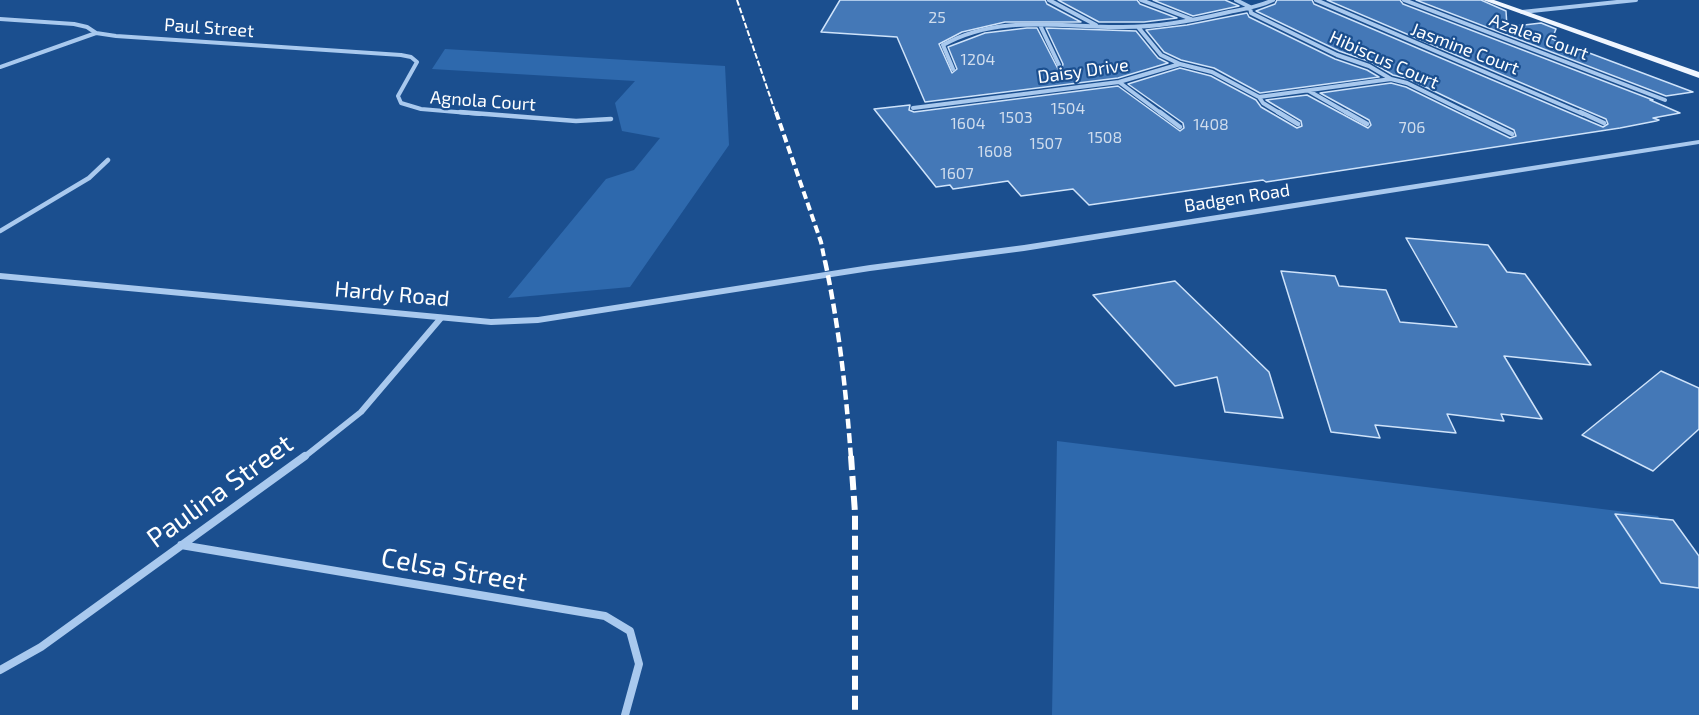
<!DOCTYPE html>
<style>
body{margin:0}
canvas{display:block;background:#1b4f8f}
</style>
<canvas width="1699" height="715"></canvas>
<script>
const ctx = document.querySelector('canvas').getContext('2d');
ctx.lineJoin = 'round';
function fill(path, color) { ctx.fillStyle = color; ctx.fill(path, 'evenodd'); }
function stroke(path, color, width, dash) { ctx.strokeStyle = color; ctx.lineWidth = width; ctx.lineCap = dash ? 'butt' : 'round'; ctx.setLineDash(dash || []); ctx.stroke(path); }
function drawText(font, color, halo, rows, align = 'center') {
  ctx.font = font + ' "Exo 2",sans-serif'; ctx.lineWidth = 4.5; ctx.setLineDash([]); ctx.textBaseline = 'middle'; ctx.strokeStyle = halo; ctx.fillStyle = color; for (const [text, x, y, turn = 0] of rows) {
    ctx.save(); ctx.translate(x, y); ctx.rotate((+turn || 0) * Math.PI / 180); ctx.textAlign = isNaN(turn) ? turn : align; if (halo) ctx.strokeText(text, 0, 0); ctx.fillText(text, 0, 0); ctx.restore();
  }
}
fill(new Path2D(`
 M445 49 725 66 729 145 630 287 508 298 606 179 634 170 660 138 622 131 615 103 635 81 432 69Z
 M1057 441 1658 516 1699 577V715H1052Z`), '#2e69ad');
const building = new Path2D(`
 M840 0H1045L1047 4 1081 22H1005L962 32 939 44 952 73 957 69 948 47 985 33 1027 28H1037L1058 69 1062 68 1063 64 1046 28 1136 31 1158 58 1168 63 1118 78 925 102 897 37 821 32Z
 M1058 0H1137L1140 4 1177 18 1144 22H1099Z
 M1153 0H1225L1239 6 1193 16Z
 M1277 0H1312L1314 4 1603 127 1608 124 1606 119 1327 0H1400L1403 4 1653 100H1650L1680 113 1653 118 1659 120 1656 121 1620 128 1266 182 1263 180 1089 205 1073 189 1021 196 1008 181 953 189 950 185 936 187 874 109 910 105 909 110 914 112 1118 86 1180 131 1184 128 1183 123 1128 84 1180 68 1211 76 1256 100 1261 107 1297 128 1302 126 1301 121 1266 100 1307 95 1368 128 1371 125 1369 120 1320 93 1391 83 1406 87 1510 138 1516 136 1514 130 1469 108 1409 79 1393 75 1371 62 1339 51 1256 11 1275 4Z
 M1416 0H1481L1506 11 1507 27 1541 23 1556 29 1552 39 1693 92 1666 96Z
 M1247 13 1249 17 1335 59 1367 70 1379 77 1260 93 1214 68 1181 60 1164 52 1146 30 1187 25Z
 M1406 238 1488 245 1507 272 1525 274 1591 365 1504 356 1542 419 1501 414 1504 421 1447 414 1456 433 1375 425 1380 438 1331 432 1281 271 1335 276 1339 286 1386 290 1400 322 1457 327Z
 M1175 281 1269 372 1283 418 1225 412 1217 377 1175 386 1093 295Z
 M1661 371 1699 388V429L1653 471 1582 435Z
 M1615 514 1673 520 1699 556V588L1661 583Z`);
fill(building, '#4478b7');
stroke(building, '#cfe3fa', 1.5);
stroke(new Path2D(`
 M1049 0 1096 25
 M1141 0 1191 19
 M1236 0 1250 7 1251 13 1337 55 1369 66 1391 79 1407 83 1470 114
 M1316 0 1583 114
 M1404 0 1665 100
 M1522 12 1636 0
 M0 19 74 24 87 27 96 33 116 36 401 55 411 57 417 62 398 96 401 103 421 109 480 114
 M1040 25 1059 65
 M1138 27 1161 55 1180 64
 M0 67 96 33
 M953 69 943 45C996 15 1056 26 1115 27 1154 28 1191 21 1229 12 1244 9 1259 7 1273 0
 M1119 82 1162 114
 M1309 91 1349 114
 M1259 97 1263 103 1281 114
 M913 108 1119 82 1180 64 1212 72 1259 97 1391 79`), '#a9c9ee', 4);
stroke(new Path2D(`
 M460 112 576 121 611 119
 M1160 112 1180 127
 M1278 112 1298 124
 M1346 112 1367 124
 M1467 112 1512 134
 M1580 112 1604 123
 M0 231 89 178 108 160`), '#a9c9ee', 4.5);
stroke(new Path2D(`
 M303 458 361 412 441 318`), '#a9c9ee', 6);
stroke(new Path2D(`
 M181 545 605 616 630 631 639 664 625 715
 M0 670 41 647 305 456`), '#a9c9ee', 8);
fill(new Path2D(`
 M1699 140V144L1024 251 870 271 538 323 491 325 0 279V273L491 319 538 317 870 265 1024 245Z`), '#a9c9ee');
fill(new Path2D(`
 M1483 0H1494L1699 72V78Z`), '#f0f6ff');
stroke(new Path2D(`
 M737 0 776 114`), '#fff', 2, [6, 2]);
stroke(new Path2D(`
 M776 112 821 242 825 262`), '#fff', 4, [8, 4]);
stroke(new Path2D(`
 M825 261C839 326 846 391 851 458`), '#fff', 4.5, [10, 4.5]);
stroke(new Path2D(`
 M851 456 855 513V715`), '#fff', 6, [14, 6]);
drawText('16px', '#d0dded', null, [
 ["25",937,18],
 ["1204",978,60],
 ["1504",1068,109],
 ["1503",1016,118],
 ["1604",968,124],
 ["1408",1211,125],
 ["706",1412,128],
 ["1508",1105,138],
 ["1507",1046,144],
 ["1608",995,152],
 ["1607",957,174]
]);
drawText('18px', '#fff', '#1b4f8f', [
 ["Paul Street",209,28,4],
 ["Azalea Court",1539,37,20],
 ["Jasmine Court",1465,49,21],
 ["Hibiscus Court",1384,60,24],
 ["Daisy Drive",1083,71,-8],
 ["Agnola Court",483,101,4],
 ["Badgen Road",1237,198,-9]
]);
drawText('22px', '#fff', '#1b4f8f', [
 ["Hardy Road",392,294,5]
]);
drawText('27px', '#fff', '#1b4f8f', [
 ["Paulina Street",220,491,-36],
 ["Celsa Street",454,570,10]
]);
</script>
